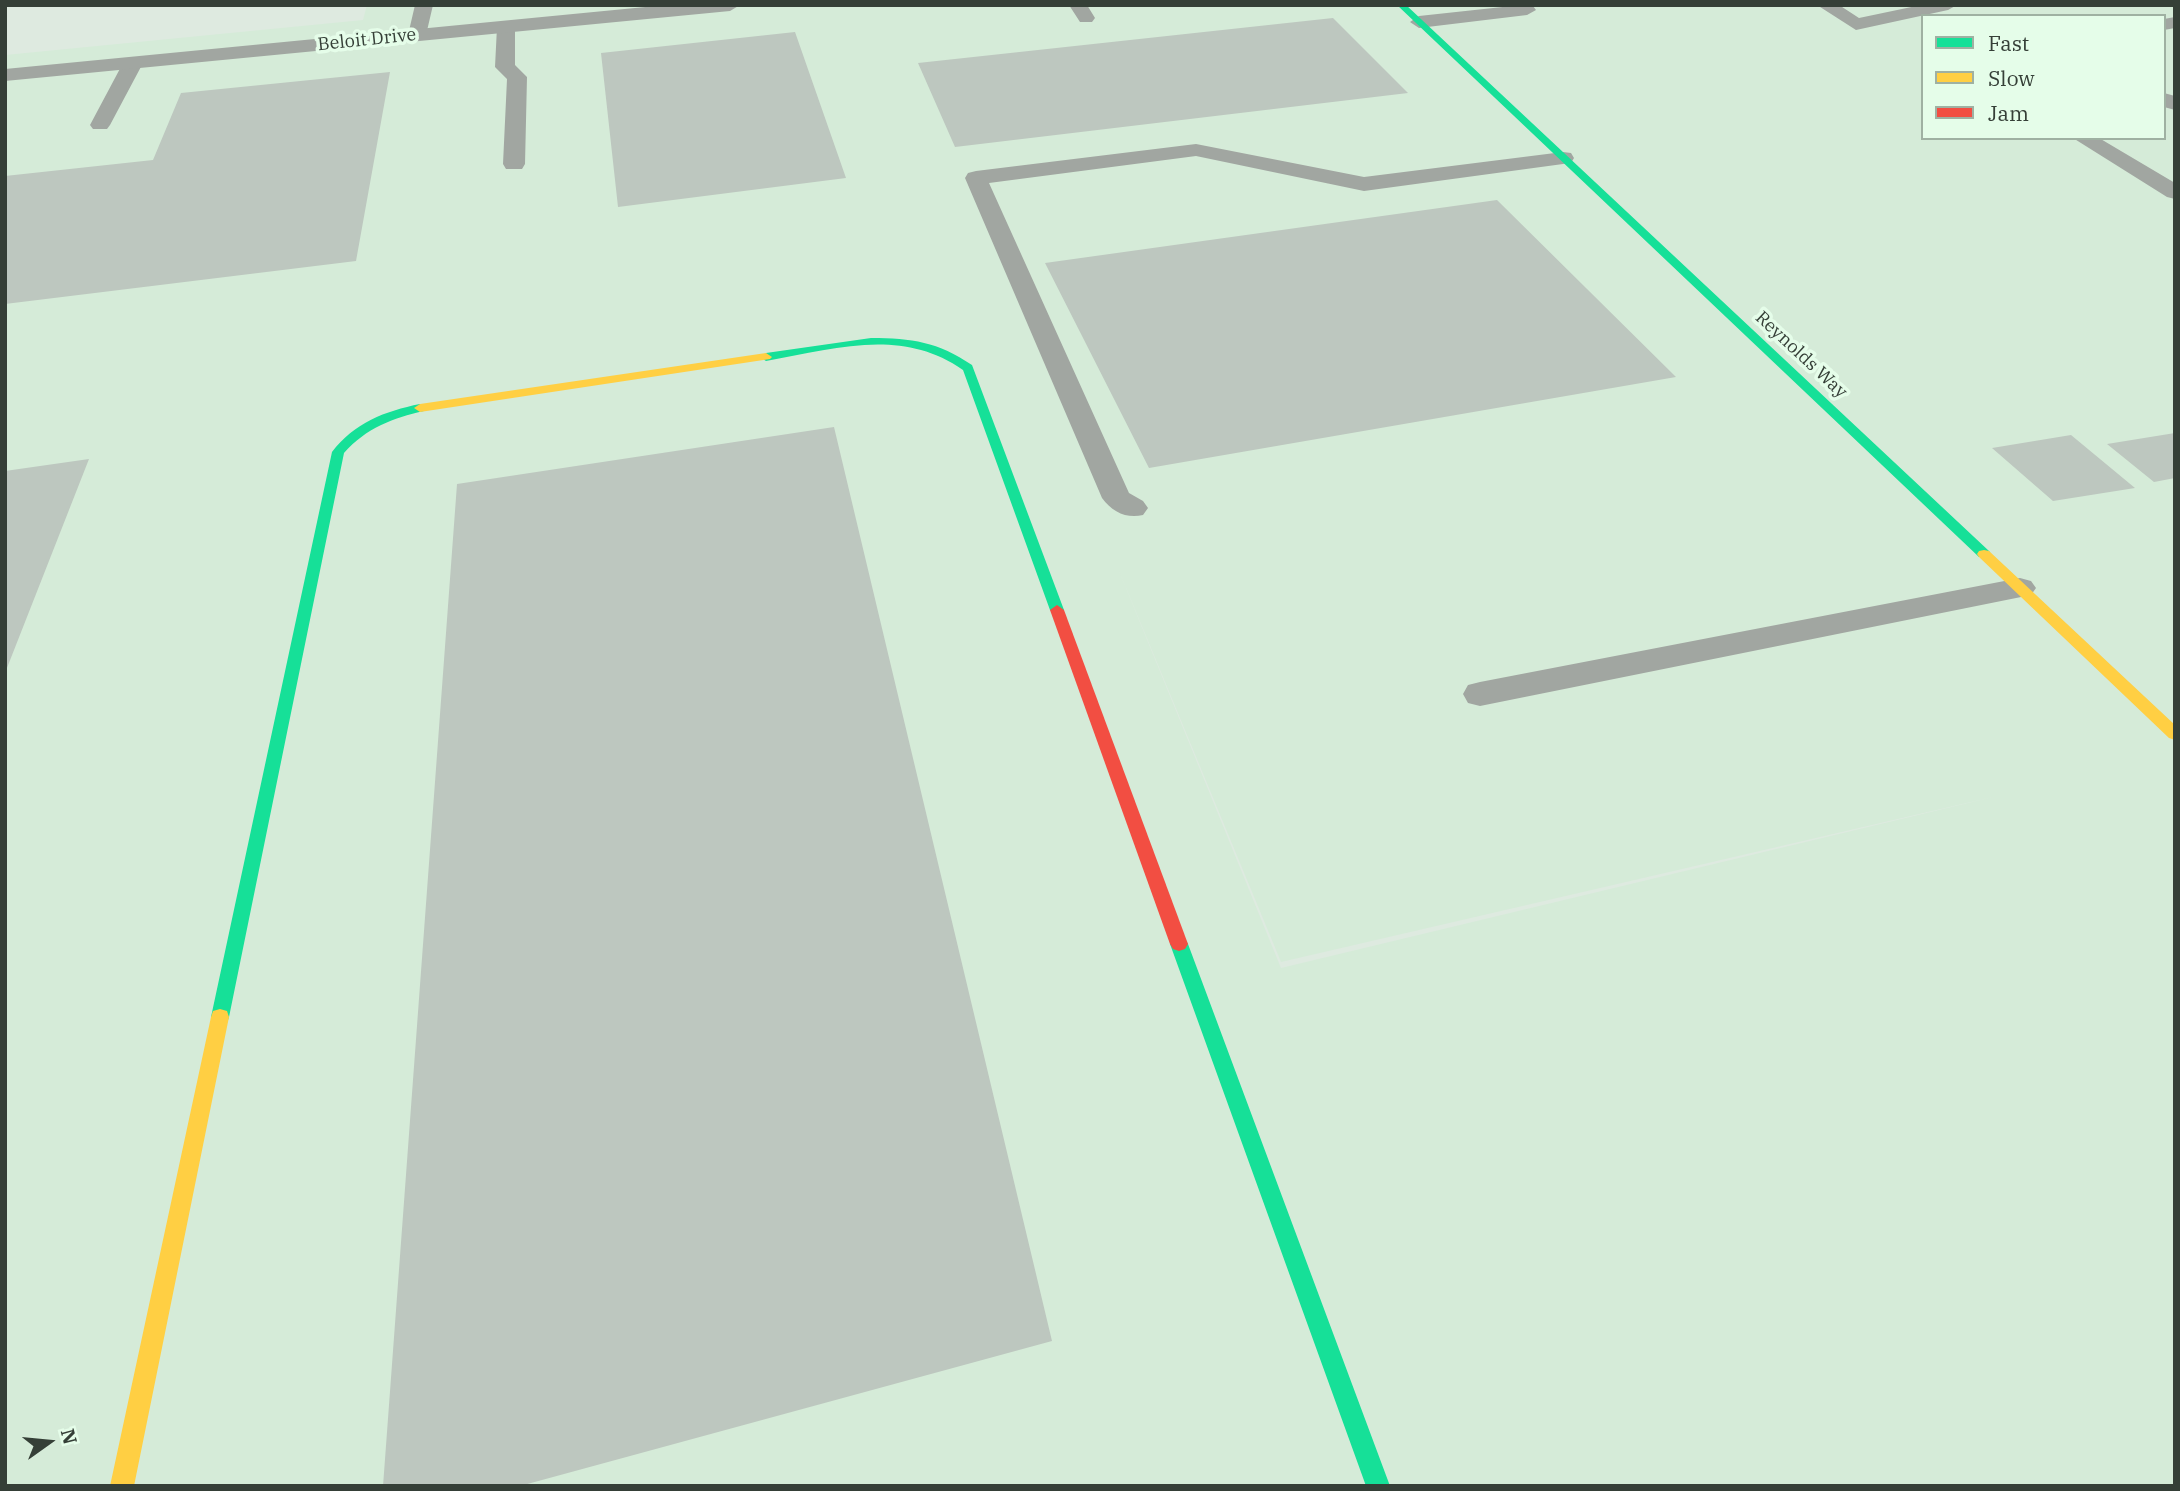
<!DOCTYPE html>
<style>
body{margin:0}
#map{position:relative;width:2180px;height:1491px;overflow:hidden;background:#deeae0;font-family:"IBM Plex Serif",serif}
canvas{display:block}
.frame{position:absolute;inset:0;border:7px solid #353f37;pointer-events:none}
.legend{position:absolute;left:1921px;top:14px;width:245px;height:126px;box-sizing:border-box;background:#e5fde9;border:2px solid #9fb1a2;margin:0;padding:9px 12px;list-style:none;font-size:21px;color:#353f37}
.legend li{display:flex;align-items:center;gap:14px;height:35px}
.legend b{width:35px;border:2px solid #9fb1a2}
.north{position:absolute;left:14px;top:1407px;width:70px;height:70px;-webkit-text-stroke:5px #e5fde9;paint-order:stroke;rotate:75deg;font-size:19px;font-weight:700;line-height:28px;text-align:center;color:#353f37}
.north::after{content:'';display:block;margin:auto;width:24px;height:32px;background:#353f37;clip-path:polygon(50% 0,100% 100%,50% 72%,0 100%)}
</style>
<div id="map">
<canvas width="2180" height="1491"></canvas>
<div class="frame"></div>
<ul class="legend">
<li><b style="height:9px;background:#16e098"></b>Fast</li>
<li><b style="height:9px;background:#ffcf43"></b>Slow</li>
<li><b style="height:9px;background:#f24e42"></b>Jam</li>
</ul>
<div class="north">N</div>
</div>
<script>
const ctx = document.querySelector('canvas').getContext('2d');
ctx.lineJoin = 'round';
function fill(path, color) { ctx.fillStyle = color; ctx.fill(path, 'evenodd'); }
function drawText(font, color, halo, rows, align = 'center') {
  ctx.font = font + ' "IBM Plex Serif",serif'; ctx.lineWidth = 7; ctx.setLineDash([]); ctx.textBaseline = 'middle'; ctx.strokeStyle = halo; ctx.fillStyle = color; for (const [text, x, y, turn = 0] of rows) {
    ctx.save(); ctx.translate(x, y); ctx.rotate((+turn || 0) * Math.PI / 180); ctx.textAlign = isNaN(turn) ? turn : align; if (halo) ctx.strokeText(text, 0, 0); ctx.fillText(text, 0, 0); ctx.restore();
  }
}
fill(new Path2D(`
 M367 5H2175V1486H5V55L363 20ZM1923 16H2164V138H1923ZM1117 566 1281 962 1997 796 1281 968Z`), '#d5ebd8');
fill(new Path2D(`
 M1333 18 1408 93 955 147 918 63Z
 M795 32 846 178 618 207 601 53Z
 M390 72 356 261 5 304V176L153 160 181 93Z
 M1497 200 1676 377 1149 468 1045 263Z
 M834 427 1052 1341 520 1486H383L457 484Z
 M2175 433V478L2154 482 2107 444Z
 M2071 435 2135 488 2053 501 1992 448Z
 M89 459 5 673V471Z`), '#bdc7bf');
fill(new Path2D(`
 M415 5H433L426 35 417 41 408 35Z
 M1069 5H1087L1095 18 1092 22H1080Z
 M1521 5 1533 6 1536 10 1527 15 1419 28 1410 22 1419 16Z
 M1817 5H1839L1859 18 1921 5H1957L1948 10 1856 30Z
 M2175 17V28L2164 30V19Z
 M506 21 515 27V65L527 77 525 164 522 169H506L503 164 507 79 495 67 497 27Z
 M133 57 143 63 110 125 107 129H93L90 125 123 63Z
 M2164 93 2175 96V110L2164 107Z
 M2073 138H2099L2175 183V199L2167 197Z
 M1196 144 1364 177 1563 152 1571 153 1574 158 1571 163 1563 164 1364 191 1196 156 989 183 1129 493 1143 501 1148 508 1143 515C1127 519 1112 512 1102 498L965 178 968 173 976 171Z
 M2020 578 2031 581 2036 588 2031 595 1480 706 1468 703 1463 694 1468 685 1480 682Z`), '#a1a6a1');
fill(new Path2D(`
 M666 5H740L730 11 5 81V69Z`), '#a1a6a1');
fill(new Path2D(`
 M1397 5H1406L1989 551 1991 554 1989 557H1979Z
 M871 338C912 338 938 342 972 365L1064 610 1062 613 1057 615 1050 610 963 370C901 327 835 349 766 361L760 357 766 353Z
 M420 404 426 408 424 411C393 418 366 428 344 453L229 1017 227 1023 220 1025 213 1023 211 1017 332 452C354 423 385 411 420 404Z
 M1179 937 1185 939 1188 944 1390 1486H1366L1170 944 1173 939Z`), '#16e098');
fill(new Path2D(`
 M766 353 772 357 770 359 420 412 414 408 420 404Z
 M1984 550 1989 551 2175 725V740L2169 738 1979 557 1977 554 1979 551Z
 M220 1009 227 1011 229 1017 134 1486H110L211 1017 213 1011Z`), '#ffcf43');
fill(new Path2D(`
 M1057 605 1064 610 1188 944 1185 949 1179 951 1173 949 1170 944 1050 610Z`), '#f24e42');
drawText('18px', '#353f37', '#e5fde9', [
 ["Beloit Drive",367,40,-6],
 ["Reynolds Way",1801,355,43]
]);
</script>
